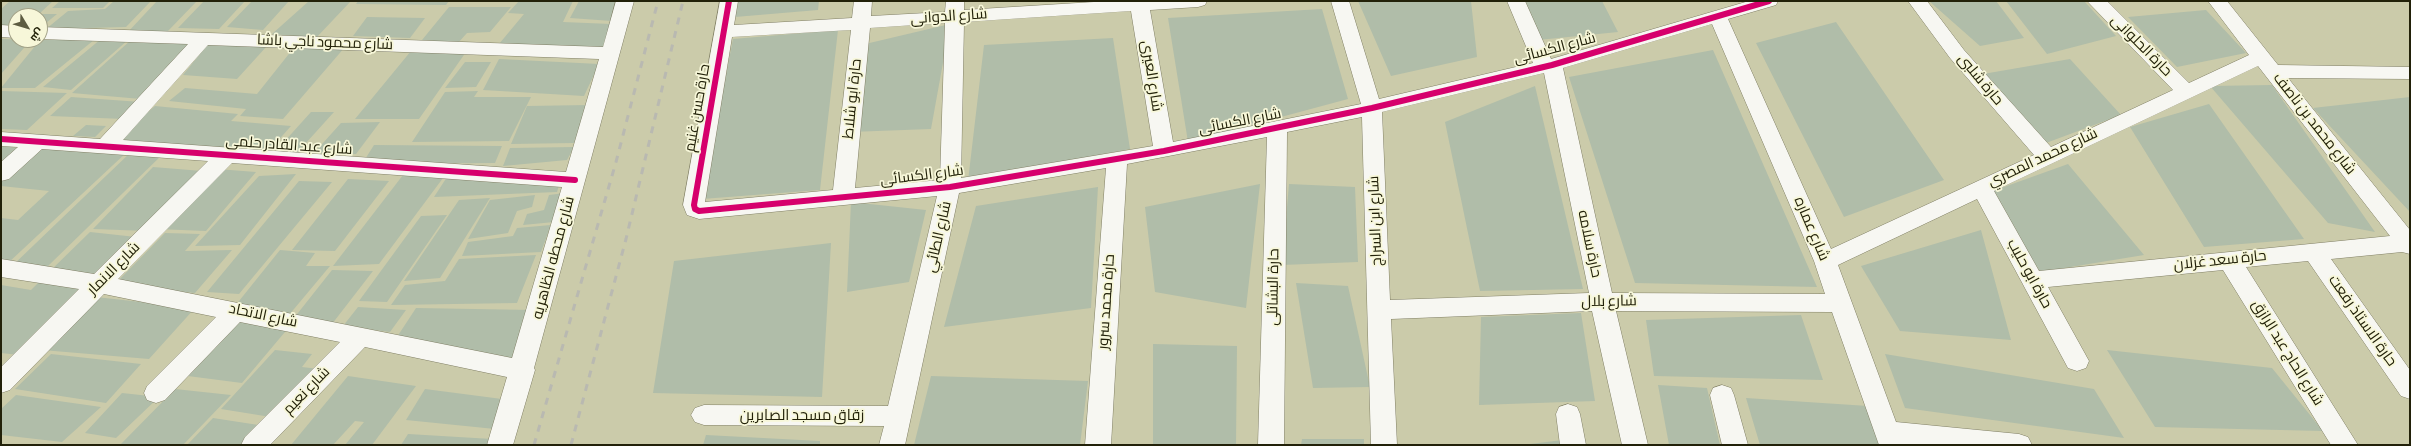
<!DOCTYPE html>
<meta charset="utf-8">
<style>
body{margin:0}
#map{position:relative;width:2411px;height:446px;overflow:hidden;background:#cbcbaa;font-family:"Sofia Sans Condensed",Cairo,sans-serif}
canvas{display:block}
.frame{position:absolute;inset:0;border:2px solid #222109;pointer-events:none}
.north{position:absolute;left:8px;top:8px;width:40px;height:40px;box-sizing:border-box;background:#f7f7d9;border:1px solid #a2a186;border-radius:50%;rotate:128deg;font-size:11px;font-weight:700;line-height:16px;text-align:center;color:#222109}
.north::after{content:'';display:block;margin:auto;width:14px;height:18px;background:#5d5c41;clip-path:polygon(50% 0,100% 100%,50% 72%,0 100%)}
</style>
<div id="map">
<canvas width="2411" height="446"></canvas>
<div class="frame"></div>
<div class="north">ش</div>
</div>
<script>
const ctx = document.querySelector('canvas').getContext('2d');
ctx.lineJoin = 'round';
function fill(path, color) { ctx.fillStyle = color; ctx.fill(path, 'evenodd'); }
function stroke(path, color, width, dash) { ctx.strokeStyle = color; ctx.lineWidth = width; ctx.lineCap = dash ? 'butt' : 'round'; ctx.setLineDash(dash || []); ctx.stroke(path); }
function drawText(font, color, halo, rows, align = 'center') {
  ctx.font = font + ' "Sofia Sans Condensed",Cairo,sans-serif'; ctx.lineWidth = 3.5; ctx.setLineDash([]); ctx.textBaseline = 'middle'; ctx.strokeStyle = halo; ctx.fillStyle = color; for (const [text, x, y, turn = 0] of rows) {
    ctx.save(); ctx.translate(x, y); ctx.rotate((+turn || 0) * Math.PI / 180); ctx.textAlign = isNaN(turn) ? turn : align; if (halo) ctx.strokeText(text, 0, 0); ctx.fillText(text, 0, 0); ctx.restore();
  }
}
fill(new Path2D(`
 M10 1H53L39 14H57L40 28V16H16V28H1V9Z
 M60 1H110L103 8H52Z
 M114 1H151L126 27 46 29 68 11 105 9Z
 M157 1H197L168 31 127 33Z
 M204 1H245L219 29 178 28Z
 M252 1H289L263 30 227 27Z
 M309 1H351L316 38 272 34Z
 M358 1H449L446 5 356 4Z
 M519 1H573L563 22 611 24 602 49 499 44 524 14 508 13Z
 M579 1H619L612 21 570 18Z
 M737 1H819L818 10 735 17Z
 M1358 1H1471L1477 57 1391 76Z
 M1525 1H1602L1618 32 1538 40Z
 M1929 1H1996L2024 38 1980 46Z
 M2006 1H2084L2116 36 2047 54Z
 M449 7H511L490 32 467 33 458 43 422 40Z
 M1322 9 1348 99 1188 142 1168 18Z
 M2206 10 2246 53 2177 67 2128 17Z
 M367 17 425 18 410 38 353 36Z
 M1836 22 1944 180 1844 217 1756 43Z
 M950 24 931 129 850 132 861 45Z
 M838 30 820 190 702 199 733 39Z
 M1113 38 1130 149 968 181 984 45Z
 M1 39 31 40 1 74Z
 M101 39 128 40 71 90 43 87Z
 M40 40H94L35 88H1Z
 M131 40 194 42 141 99 72 93Z
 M208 44 267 46 237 79 183 75Z
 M296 45 345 47 283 119 240 116 246 109 169 101 185 88 257 94Z
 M1713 50 1817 287 1635 283 1569 77Z
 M411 51 466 52 419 119H355Z
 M499 59 599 64 584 96 483 90Z
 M2070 59 2121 115 2046 143 1983 74Z
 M465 62H491L476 87 445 88Z
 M2272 85 2375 232 2328 223 2210 86Z
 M1535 86 1583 289 1480 291 1445 122Z
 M1 91 67 93 27 130 1 129Z
 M478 91 474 97H531L509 141 412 142 445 92Z
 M71 97 141 102 124 119 50 116Z
 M2410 97V212L2313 108Z
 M2209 104 2304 239 2204 247 2130 127Z
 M588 105 574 143 511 144 527 106Z
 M155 106 238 114 231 121 291 126 267 153 113 142Z
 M311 112H334L296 154 274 153Z
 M380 122 356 154 314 153 341 123Z
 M86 125 106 126 95 137 73 136Z
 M374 145 502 146 495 163 362 164Z
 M1 146 19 148 1 164Z
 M33 147 127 152 7 264H1V218L18 220 49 191 1 186V177Z
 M574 147 567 160 503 166 510 148Z
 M132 151 164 153 47 267H11Z
 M2068 164 2144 255 2040 272 1990 192Z
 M153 167 202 171 148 231 93 229Z
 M217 169 256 172 206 231 157 229Z
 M296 174 240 245 195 246 259 176Z
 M446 174 379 264 333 266 403 175Z
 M447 177 560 182 557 192 434 197Z
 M348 179 389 181 335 251 292 250Z
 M299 181 332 182 239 294 207 292Z
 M1260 184 1246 308 1155 292 1145 207Z
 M1289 184 1355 187 1358 262 1282 265Z
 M1098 187 1091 308 944 327 976 206Z
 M565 193 554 222 523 225 527 214 544 210 549 195Z
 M535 195 532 207 517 211 508 233 468 239 490 200Z
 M490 198 440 278 404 281 459 200Z
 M851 202 926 210 909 282 847 292Z
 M447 215 387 302 359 301 421 216Z
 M551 225 541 252 462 256 468 242 513 236 517 228Z
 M1981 230 2011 340 1900 331 1861 266Z
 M90 232 136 237 95 279 49 272Z
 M165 233 200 234 185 251 232 250 195 293 114 285Z
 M831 243 822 397 653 393 674 261Z
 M280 250 315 253 306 266H330L289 315 235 306Z
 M536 255 517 303 391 305 405 285 445 281 459 259Z
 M332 270 373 271 332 324 294 318Z
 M42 279 87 286 19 355 1 353V285L31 290Z
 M1296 283 1348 286 1370 387 1313 388Z
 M96 297 195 308 149 359 42 350Z
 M358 307 406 310 390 332 343 326Z
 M416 308 533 310 518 359 397 337Z
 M1581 313 1595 401 1479 405 1481 317Z
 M1801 315 1823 380 1654 376 1646 320Z
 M233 319 290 326 242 383 180 375Z
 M1153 344 1237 346 1236 445H1153Z
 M275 350 312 354 302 367 319 369 277 418 221 409Z
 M2107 350 2272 368 2323 431 2155 427Z
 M51 354 141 364 106 403 15 389Z
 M1885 354 2094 389 2124 438 1905 408Z
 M348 376 416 386 372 445H345L364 422 355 421 333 445H291Z
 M931 376 1088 381 1080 445H914Z
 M1658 385 1707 388 1720 445H1669Z
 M175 389 231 395 183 445H120Z
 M425 389 502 399 495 429 406 420Z
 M122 393 159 397 116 438 85 433Z
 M16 395 101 407 62 442 1 435V409Z
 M1746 398 1868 406 1881 445H1760Z
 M213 418 265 426 247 445H187Z
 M408 434 492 439 490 445H401Z
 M706 435 820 441V445H703Z
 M1302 439H1364V445H1301Z
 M1563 440 1564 445H1530V444Z`), '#b0bda9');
const street = new Path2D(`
 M616 1H634L534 368 535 370 513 445H487L507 377 365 347 270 445H241L245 437 340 342 240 322 165 400 156 403 147 400 144 393 147 386 216 317 104 294 10 390 1 393V367L79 289 1 277V259L94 274 208 161 42 149 9 179 1 181V162L18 147 1 146V132L100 139 188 44 40 39V27L603 47ZM208 45 599 59 566 172 123 140ZM232 163 562 187 512 358 118 279Z
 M720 1H738L734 25 852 18 854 1H872L871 16 945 12 946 1H964V10L1110 1H1207L1205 5 1198 7 1150 10 1173 142 1361 104 1331 1H1349L1379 99 1533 63 1507 1H1525L1551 59 1749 1H1778L1776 5 1728 19 1831 249 2034 155 1950 58 1908 1H1927L1964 50 2051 147 2173 90 2087 1H2107L2189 83 2249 55 2208 1H2227L2278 65 2410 67V79L2288 78 2410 230V254L2402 252 2331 259 2410 370V399L2401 396 2308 261 2246 267 2358 445H2331L2223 270 2048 287 2089 361 2086 368 2077 371 2068 368 1977 199 1838 265 1896 422 2019 434 2028 437 2032 445H1879L1832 312 1616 311 1648 445H1622L1592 311 1391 319 1397 445H1371L1362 117 1287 132 1284 445H1258L1267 137 1127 164 1111 445H1085L1106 168 959 193 905 445H879L884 426 704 425 695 422 691 415 695 408 704 405 888 406 937 196 699 219 687 215 683 205ZM1131 11 1153 146 961 178 964 22ZM945 23 940 180 855 188 870 28ZM1712 24 1814 261 1825 294 1612 293 1563 68ZM851 30 833 190 705 202 732 37ZM2258 66 2390 236 2039 271 1994 191ZM1544 73 1589 293 1390 300 1382 112Z
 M1 25 16 26V38L1 37Z
 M1722 385 1731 388 1734 395 1748 445H1722L1710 395 1713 388Z
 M1568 404 1577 407 1580 414 1586 445H1560L1556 414 1559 407Z`);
stroke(street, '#807f65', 1);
fill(street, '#f7f7f2');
stroke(new Path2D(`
 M534 445 616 162 658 1
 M571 445 626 239 683 1`), '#b9b9b1', 3, [7, 7]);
stroke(new Path2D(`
 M729 1 694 205 695 209 699 211 950 187 1164 151 1372 108 1552 65 1769 1
 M1 139 575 180`), '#d6006c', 6);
drawText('15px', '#222109', '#f7f7d9', [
 ["شارع الدوانى",949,17,-4],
 ["شارع محمود ناجي باشا",325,43,2],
 ["حارة الحلوانى",2141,46,45],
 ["شارع الكسائى",1555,49,-15],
 ["شارع العيرى",1151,76,81],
 ["حارة شلبى",1980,80,50],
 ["حارة ابو شلاط",853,99,-84],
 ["حارة حسن غنيم",698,108,-80],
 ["شارع الكسائى",1240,122,-11],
 ["شارع محمد بن ناصف",2314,124,52],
 ["شارع عبد القادر حلمى",289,146,4],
 ["شارع محمد المصري",2043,158,-25],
 ["شارع الكسائى",922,176,-7],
 ["شارع ابن السراج",1376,221,-92],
 ["شارع عماره",1811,229,67],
 ["شارع الطائي",939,237,-77],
 ["حارة سلامه",1589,244,78],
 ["شارع محطه الظاهريه",554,258,-75],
 ["حارة سعد غزلان",2220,261,-6],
 ["شارع الانمار",114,269,-45],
 ["حارة ابو حليب",2029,274,61],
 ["حارة البشاتلى",1274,287,-89],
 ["حارة محمد سرور",1107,302,-86],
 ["شارع بلال",1609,302,-1],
 ["شارع الاتحاد",263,316,12],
 ["حارة الاستاذ رفعت",2362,321,55],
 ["شارع الحاج عبد الرازق",2287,353,58],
 ["شارع نعيم",307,391,-46],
 ["زقاق مسجد الصابرين",802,416]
]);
</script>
